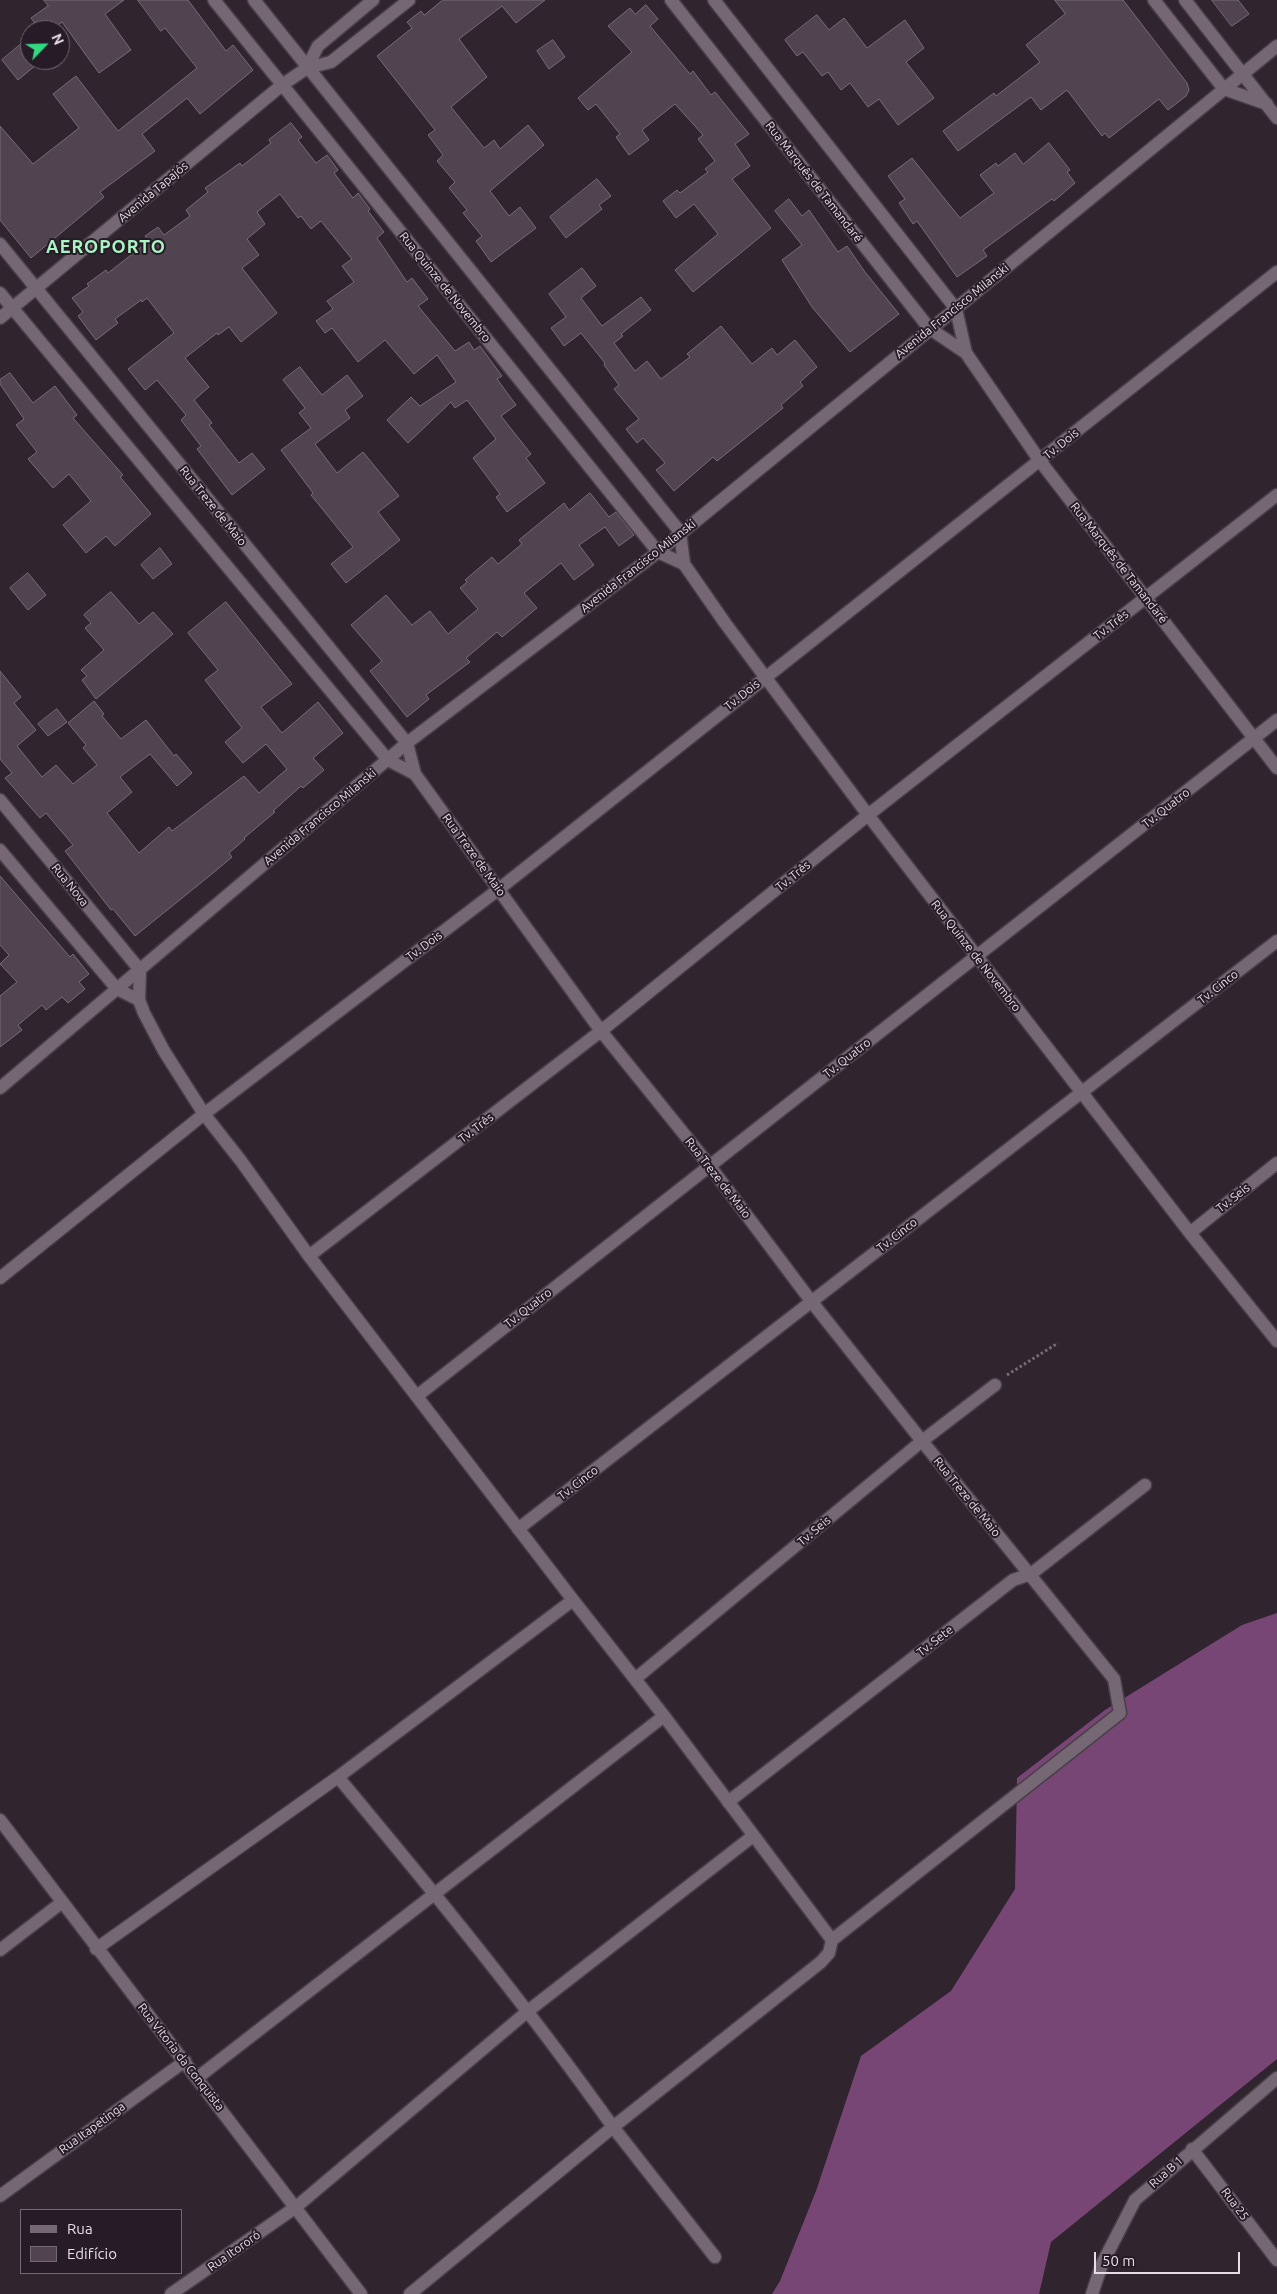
<!DOCTYPE html>
<meta charset="utf-8">
<style>
body{margin:0}
#map{position:relative;width:1277px;height:2294px;overflow:hidden;background:#30242f;font-family:Ubuntu,sans-serif}
canvas{display:block}
.legend{position:absolute;left:20px;top:2209px;width:162px;height:65px;box-sizing:border-box;background:#261b26;border:1px solid #736972;margin:0;padding:6px 9px;list-style:none;font-size:15px;color:#e6dde5}
.legend li{display:flex;align-items:center;gap:10px;height:25px}
.legend b{width:25px;border:1px solid #736972}
.north{position:absolute;left:20px;top:20px;width:50px;height:50px;box-sizing:border-box;background:#261b26;border:1px solid #736972;border-radius:50%;rotate:66deg;font-size:14px;font-weight:700;line-height:20px;text-align:center;color:#e6dde5}
.north::after{content:'';display:block;margin:auto;width:18px;height:22px;background:#32d882;clip-path:polygon(50% 0,100% 100%,50% 72%,0 100%)}
.scale{position:absolute;left:1094px;top:2252px;width:146px;height:22px;box-sizing:border-box;border:2px solid #e6dde5;border-top:0;padding-left:6px;font-size:15px;line-height:18px;white-space:nowrap;color:#e6dde5;-webkit-text-stroke:4px #261b26;paint-order:stroke}
</style>
<div id="map">
<canvas width="1277" height="2294"></canvas>
<ul class="legend">
<li><b style="height:6px;background:#766775"></b>Rua</li>
<li><b style="height:14px;background:#514450"></b>Edifício</li>
</ul>
<div class="north">N</div>
<div class="scale">50 m</div>
</div>
<script>
const ctx = document.querySelector('canvas').getContext('2d');
ctx.lineJoin = 'round';
function fill(path, color) { ctx.fillStyle = color; ctx.fill(path, 'evenodd'); }
function stroke(path, color, width, dash) { ctx.strokeStyle = color; ctx.lineWidth = width; ctx.lineCap = dash ? 'butt' : 'round'; ctx.setLineDash(dash || []); ctx.stroke(path); }
function drawText(font, color, halo, rows, align = 'center') {
  ctx.font = font + ' Ubuntu,sans-serif'; ctx.lineWidth = 4; ctx.setLineDash([]); ctx.textBaseline = 'middle'; ctx.strokeStyle = halo; ctx.fillStyle = color; for (const [text, x, y, turn = 0] of rows) {
    ctx.save(); ctx.translate(x, y); ctx.rotate((+turn || 0) * Math.PI / 180); ctx.textAlign = isNaN(turn) ? turn : align; if (halo) ctx.strokeText(text, 0, 0); ctx.fillText(text, 0, 0); ctx.restore();
  }
}
fill(new Path2D(`
 M1277 1613V2059L1051 2242 1039 2294H772L780 2281 816 2191 861 2056 951 1991 1015 1889 1017 1778 1105 1710 1242 1625Z`), '#774675');
const building = new Path2D(`
 M44 0H124L105 14 131 50 99 73 62 22 51 30H40L31 18 48 6Z
 M138 0H188L226 51 233 45 253 70 200 114 187 98 142 134 155 151 100 192 104 197 31 258 0 220V126L33 164 79 128 53 94 76 76 118 131 197 68 165 28 161 31Z
 M443 0H545L516 23 502 6 459 39 487 77 451 107 484 148 494 140 500 149 528 125 544 145 490 191 509 216 520 207 536 228 491 262 476 241 482 236 463 213 467 210 449 188 455 182 437 161 443 155 428 135 435 130 377 56 412 28 407 22 421 11 424 15Z
 M1055 0H1123L1187 83 1189 90 1186 96 1168 110 1159 99 1109 138 1105 133 1102 136 1067 90 1041 110 1031 97 958 151 943 131 994 93 996 96 1040 62 1026 45 1065 14Z
 M1212 0H1238L1249 14 1232 26Z
 M646 5 658 19 650 26 690 74 693 71 711 95 715 92 749 134 735 144 750 166 732 179 771 228 693 292 675 270 718 234 694 204 676 218 663 201 677 190 680 193 708 172 705 169 715 161 698 139 703 135 675 104 642 130 649 140 629 155 616 137 620 134 596 104 588 110 578 98 632 52 608 26 630 8 635 14Z
 M817 15 829 30 844 18 867 48 905 20 924 48 906 62 934 98 898 125 879 99 868 107 850 83 841 90 828 72 822 76 803 52 797 56 785 40Z
 M553 40 565 57 549 69 537 51Z
 M20 45 30 57V60L36 65 18 80 2 60Z
 M291 123 302 137 298 140 316 163 327 155 338 170 334 173 353 198 358 193 370 209 368 211 384 232 377 238 407 282 412 278 428 299 418 306 455 351 469 342 474 350 480 346 502 376 497 379 516 405 501 416 531 454 526 458 545 483 507 512 496 497 500 494 473 458 496 439 467 400 455 408 451 402 408 443 387 420 411 397 420 406 456 382 437 355 414 374 385 340 358 362 332 328 325 333 316 321 333 309 327 301 354 282 342 266 352 259 321 221 311 229 301 216 298 218 280 194 257 212 265 224 247 239 259 255 242 268 277 313 241 342 229 327 218 335 217 333 185 358 209 387 194 400 212 423 209 425 239 463 252 453 265 469 232 495 197 449 201 446 181 420 186 415 157 380 145 390 128 369 174 333 147 298 142 302 141 300 115 319 118 323 96 340 78 316 83 312 72 298 89 286 87 284 106 270 108 273 149 241 145 236 158 227 164 235 190 216 186 210 208 192 205 188 240 163 242 166 271 143 269 140Z
 M1049 143 1070 170 1067 172 1075 183 1054 201 1052 199 983 250 987 256 957 277 917 221 913 224 899 203 905 199 888 176 912 158 960 218 994 193 980 175 996 163 998 166 1015 153 1023 164Z
 M597 179 611 196 599 205 602 209 566 238 550 217Z
 M789 199 802 216 809 210 838 252 847 246 865 272 899 314 850 352 812 307 782 260 802 245 775 211Z
 M582 268 596 286 581 298 602 326 641 297 651 310 621 334 623 336 614 343 635 371 647 361 661 379 690 357 687 354 721 326 752 364 772 348 777 355 795 340 817 367 800 382 803 386 781 405 783 408 717 461 713 457 674 491 656 470 665 463 643 438 637 443 626 429 639 419 614 389 619 385 604 365 605 363 581 333 564 346 551 328 566 317 549 294Z
 M300 367 322 395 347 375 363 396 345 410 350 418 315 444 337 473 363 452 399 496 378 512 400 540 346 583 331 564 353 547 311 495 313 493 281 450 311 428 299 413 305 408 283 380Z
 M10 373 33 403 55 386 77 415 73 418 123 475 120 477 151 514 115 546 106 536 86 553 63 525 91 501 69 474 53 488 28 459 37 452 16 425 24 419 0 384V380Z
 M590 493 609 517 616 512 634 535 619 546 605 527 579 545 594 565 574 580 561 563 524 593 537 608 502 637 497 632 466 658 470 662 426 695 429 699 407 717 370 671 382 661 351 625 386 595 412 625 430 611 448 634 478 609 460 588 467 582 465 580 492 557 498 564 522 544 519 540 564 503 569 510Z
 M160 548 172 564 153 579 141 565Z
 M28 573 46 595 28 610 10 588Z
 M111 592 139 624 153 612 173 634 96 699 82 680 87 676 81 670 104 650 85 628 91 623 84 615Z
 M226 602 292 684 261 707 282 733 318 702 343 733 313 758 324 770 303 788 301 786 273 811 275 812 244 838 245 839 229 853 232 857 213 873 135 936 113 909 111 910 65 851 73 845 46 813 40 818 5 778 12 773 0 759V671L21 697 14 703 36 730 17 746 42 777 56 765 73 784 97 765 83 748 86 745 68 723 94 701 104 714 102 716 121 739 146 720 174 756 176 754 192 773 177 786 150 754 120 777 132 792 107 813 139 853 169 827 172 831 244 776 259 793 287 769 266 744 243 763 225 742 242 728 205 680 218 670 188 633Z
 M57 709 67 722 48 736 38 724Z
 M0 876 70 957 73 954 89 974 79 982 85 989 68 1003 62 997 46 1010 42 1005 18 1025 22 1030 0 1047V996L17 982 0 964 9 955 0 945Z`);
fill(building, '#514450');
stroke(building, '#796b78', 1);
const minor = new Path2D(`
 M214 0 658 552 684 564
 M254 0 680 532 684 564 725 623 868 815 1190 1233 1277 1341
 M671 0 929 328 966 353 1040 461 1277 768
 M714 0 956 309 966 353
 M1154 0 1224 89 1267 104
 M1185 0 1277 118
 M307 68 318 46 373 0
 M0 244 407 743 415 774 601 1031 709 1165 811 1301 922 1441 1114 1679 1120 1713 832 1940
 M0 293 388 760 415 774
 M0 318 282 85 307 68 331 62 409 0
 M0 800 140 970 139 1000 144 1013 164 1051 204 1114 241 1161 309 1256 573 1600 664 1716 832 1940 829 1953 821 1962 613 2127C527 2006 433 1891 338 1777
 M0 850 117 989 139 1000
 M0 1088 407 743 658 552 1277 46
 M1190 1233 1277 1163
 M309 1256 601 1031 868 815 1277 495
 M0 1278 204 1114 499 889 1277 272
 M417 1396 1277 720
 M518 1529 1277 941
 M635 1679 922 1441 995 1385
 M728 1802 1013 1580 1031 1574 1145 1485
 M0 1820 361 2294
 M96 1949 338 1777 573 1600
 M0 1950 61 1903
 M197 2078 664 1716
 M1192 2149 1277 2260
 M0 2196 185 2061
 M171 2294 296 2207 528 2011 753 1836
 M410 2294 613 2127 715 2257
 M1092 2294 1102 2264 1135 2200 1277 2078`);
stroke(minor, '#493f48', 15);
stroke(new Path2D(`
 M1007 1375 1058 1343`), '#776c76', 3, [2.5, 2.5]);
stroke(minor, '#766775', 12);
drawText('12px', '#e6dde5', '#261b26', [
 ["Rua Marquês de Tamandaré",814,182,52],
 ["Avenida Tapajós",153,192,-40],
 ["Rua Quinze de Novembro",445,287,51],
 ["Avenida Francisco Milanski",952,311,-39],
 ["Tv. Dois",1061,444,-39],
 ["Rua Treze de Maio",213,506,51],
 ["Rua Marquês de Tamandaré",1119,563,52],
 ["Avenida Francisco Milanski",638,566,-38],
 ["Tv. Três",1111,625,-38],
 ["Tv. Dois",742,695,-39],
 ["Tv. Quatro",1166,808,-38],
 ["Avenida Francisco Milanski",320,817,-40],
 ["Rua Treze de Maio",474,855,54],
 ["Tv. Três",793,876,-39],
 ["Rua Nova",70,885,51],
 ["Tv. Dois",424,946,-37],
 ["Rua Quinze de Novembro",976,956,52],
 ["Tv. Cinco",1218,987,-38],
 ["Tv. Quatro",847,1058,-38],
 ["Tv. Três",476,1128,-38],
 ["Rua Treze de Maio",718,1178,52],
 ["Tv. Seis",1233,1198,-38],
 ["Tv. Cinco",897,1235,-38],
 ["Tv. Quatro",528,1308,-38],
 ["Tv. Cinco",578,1483,-38],
 ["Rua Treze de Maio",967,1497,51],
 ["Tv. Seis",814,1531,-40],
 ["Tv. Sete",935,1641,-38],
 ["Rua Vitoria da Conquista",181,2057,52],
 ["Rua Itapetinga",92,2128,-36],
 ["Rua B 1",1166,2172,-42],
 ["Rua 25",1235,2204,53],
 ["Rua Itororó",234,2251,-35]
]);
ctx.letterSpacing = '1px';
drawText('bold 18px', '#a9f4c2', '#261b26', [
 ["AEROPORTO",106,247]
]);
ctx.letterSpacing = '0px';
</script>
